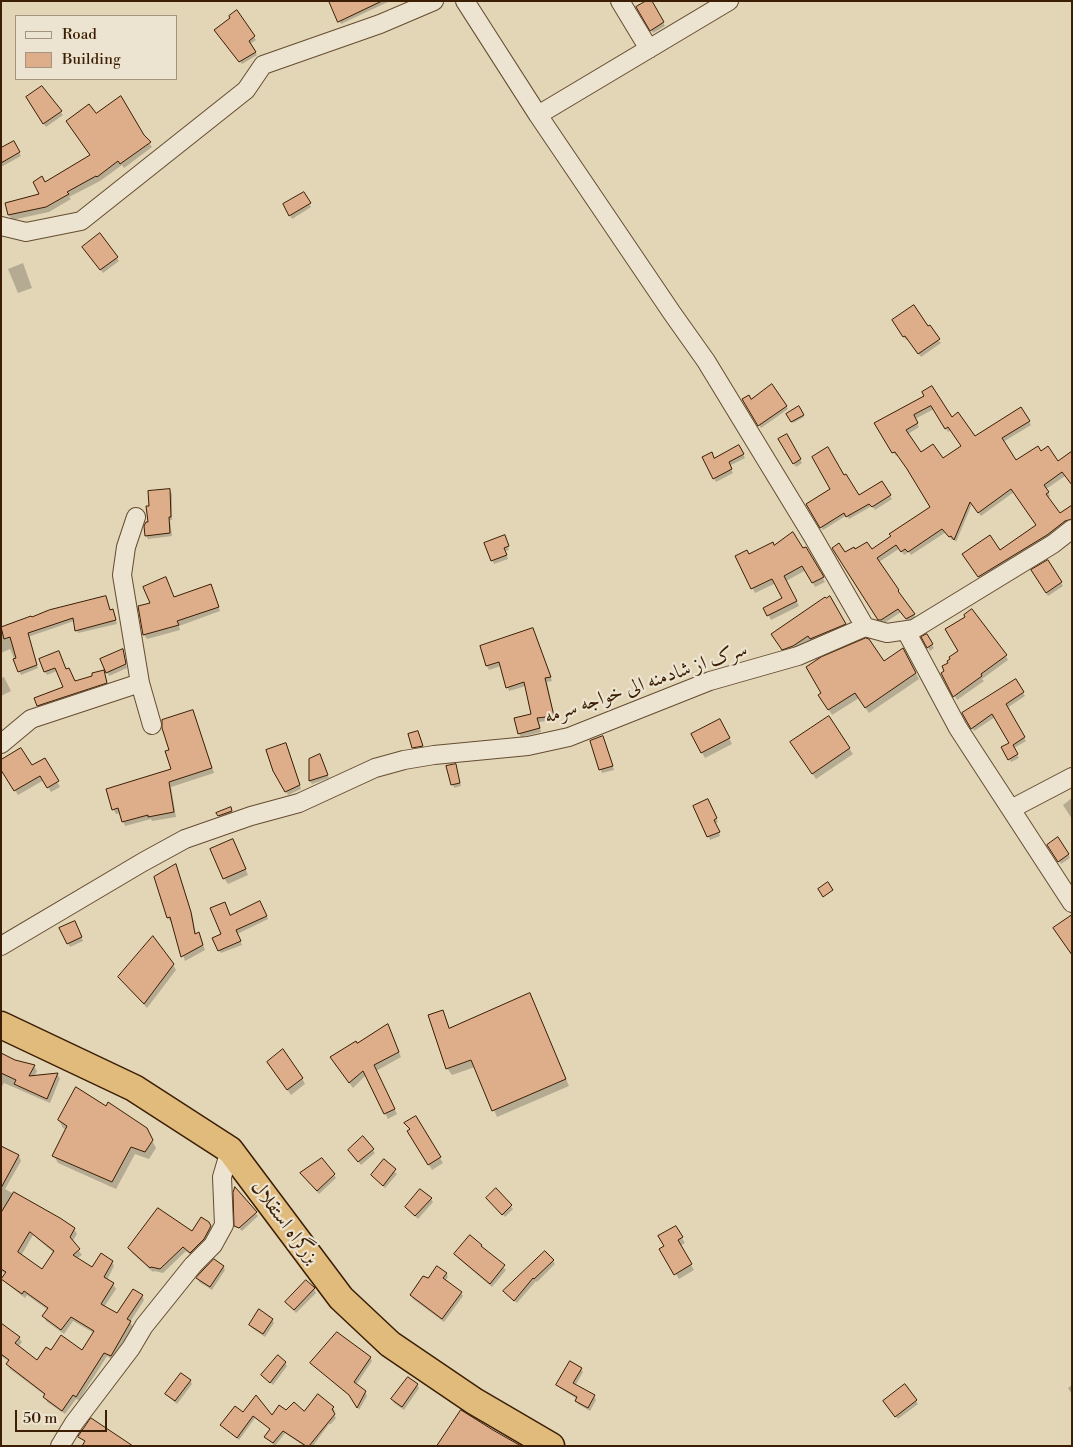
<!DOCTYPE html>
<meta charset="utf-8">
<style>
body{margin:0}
#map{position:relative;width:1073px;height:1447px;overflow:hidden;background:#e2d6b7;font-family:"Libre Bodoni",serif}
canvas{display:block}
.frame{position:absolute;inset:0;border:2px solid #3b1e04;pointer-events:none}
.legend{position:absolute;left:15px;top:15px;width:162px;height:65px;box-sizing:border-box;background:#ece4d0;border:1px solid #a5957e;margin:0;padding:6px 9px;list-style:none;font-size:15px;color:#3b1e04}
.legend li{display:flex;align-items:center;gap:10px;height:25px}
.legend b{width:25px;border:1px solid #a5957e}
.scale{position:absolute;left:15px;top:1410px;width:92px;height:22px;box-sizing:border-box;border:2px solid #3b1e04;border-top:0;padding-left:6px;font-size:15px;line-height:18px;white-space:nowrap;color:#3b1e04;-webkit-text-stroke:4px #ece4d0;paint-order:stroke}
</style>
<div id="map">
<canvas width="1073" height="1447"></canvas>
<div class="frame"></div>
<ul class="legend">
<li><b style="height:6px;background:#ece4d0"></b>Road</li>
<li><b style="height:14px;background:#dead8a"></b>Building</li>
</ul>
<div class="scale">50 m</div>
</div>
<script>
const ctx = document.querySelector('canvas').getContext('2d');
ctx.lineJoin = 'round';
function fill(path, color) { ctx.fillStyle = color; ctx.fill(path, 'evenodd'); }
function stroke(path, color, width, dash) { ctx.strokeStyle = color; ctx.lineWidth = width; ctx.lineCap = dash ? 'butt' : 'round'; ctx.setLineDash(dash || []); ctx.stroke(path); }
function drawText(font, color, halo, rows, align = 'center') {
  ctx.font = font + ' "Libre Bodoni",Amiri,serif'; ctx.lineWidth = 4.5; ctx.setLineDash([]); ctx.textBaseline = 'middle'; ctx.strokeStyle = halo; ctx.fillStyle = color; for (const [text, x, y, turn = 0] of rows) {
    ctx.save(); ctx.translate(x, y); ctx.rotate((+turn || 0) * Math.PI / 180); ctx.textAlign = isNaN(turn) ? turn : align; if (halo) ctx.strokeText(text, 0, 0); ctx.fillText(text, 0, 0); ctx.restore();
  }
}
fill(new Path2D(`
 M329 1H390L341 24Z
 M650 1 665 26 653 33 638 8Z
 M237 12 256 40 250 44 257 55 242 64 218 33Z
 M42 88 63 115 46 127 37 114 38 113Z
 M95 115 143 135 152 147 124 168 122 165 100 181 69 197 71 199 49 212 12 220 9 215 41 195 45 184 91 156Z
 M13 143 21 156 1 167V150Z
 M303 194 311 207 292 219 284 204Z
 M86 250 117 258 119 261 103 273Z
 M23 263 32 288 18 293 8 269Z
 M893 320 927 328 941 343 921 357 908 339 906 340Z
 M772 385 788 409 761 428 743 399 750 400Z
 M926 397 975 437 1029 421 1031 425 1003 442 1016 462 1047 448 1065 476 1046 489 1050 496 1048 498 1059 515 1072 506V523L981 580 966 559 1000 552 1037 526 1014 492 981 516 972 504 956 542 954 539 952 540 946 532 911 555 909 552 904 555 900 548 879 562 916 618 910 623 901 612 883 624 845 564V554L855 551H872L931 508 911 474 898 455 896 456 876 423ZM934 409 948 432 951 430 963 447 943 460 921 454 908 434 919 427 915 419Z
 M799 408 804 417 793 423 788 414Z
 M786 436 802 463 796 467 780 439Z
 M739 447 745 458 729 466 733 473 716 482 703 458 714 459Z
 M882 483 892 499 875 510 872 506 849 519 847 515 823 530 807 505 832 489 859 497Z
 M170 491 172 494V520H170L172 536 148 539 146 535 151 507Z
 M506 540 509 550 505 551 508 559 494 564 492 560Z
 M774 546 803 550 806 548 825 582 815 587 806 570 786 581 799 606 771 620 765 608 783 598 776 583 755 593 737 557 749 556Z
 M1047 561 1063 586 1048 596 1032 571Z
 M168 583 174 598 213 590 220 611 179 626 180 630 147 639 144 635 152 604Z
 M830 598 847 629 813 644 811 640 796 651 786 654 775 639Z
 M110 611 114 614 117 624 78 633 74 621 28 637 38 668 21 675 10 649 1 653 2 630Z
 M535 633 552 681 547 682 555 720 539 722 541 732 521 737 519 733 532 714 526 686 509 691 501 666 489 670 487 666Z
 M926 635 934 648 930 651 923 637Z
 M122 650 127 668 109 676 102 659Z
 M903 650 919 679 869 713 859 698 832 715 820 695 883 663Z
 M960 652 1006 656 1008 660 982 679 984 681 957 700 942 673 946 671 949 663Z
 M60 656 66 670 75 683 104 672 108 686 40 709 38 705 65 688 57 671 47 675 45 672Z
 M4 677 11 691 1 696V678Z
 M1015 681 1025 696 1007 708 1026 741 1014 748 1019 758 1011 762 1003 748 1010 743 995 717 974 731 964 713Z
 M195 716 214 773 171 787 176 817 152 821 151 819 125 826 120 813 116 814 113 809 173 770 170 750Z
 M723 726 732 744 705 758 692 734Z
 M419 736 424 749 416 751 414 747Z
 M603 738 614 770 602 773 591 742Z
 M288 748 301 789 288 795 274 770Z
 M795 748H849L853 754 816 779Z
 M44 759 60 787 51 792 44 780 18 795 1 768 31 767Z
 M310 759H322L329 778 312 784 310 781Z
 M455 765 461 786 454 788 448 767Z
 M1072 798V819L1063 805Z
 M710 804 718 822 715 823 720 836 710 840 695 807Z
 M230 808 233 815 221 819 218 813Z
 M1048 845 1068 854 1070 858 1061 864Z
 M236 846 248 875 228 884 224 878Z
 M178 870 193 918 196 935 201 939 205 950 185 961 172 922H171L168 918 155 877Z
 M262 906 268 919 237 934 242 945 221 953 219 950 230 916Z
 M76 926 83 941 70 947 68 943Z
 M173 965 176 970 147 1008 123 982 120 977Z
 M530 995 569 1086 497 1117 475 1067 452 1075 447 1068 442 1011 450 1029Z
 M390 1031 401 1057 376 1071 397 1114 388 1119 366 1075 353 1088 334 1063 357 1045Z
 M1 1055 14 1061 34 1066 37 1071 34 1077 57 1074 60 1078 50 1103 4 1083 1 1088Z
 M272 1068 302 1078 305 1084 291 1095Z
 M106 1108 146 1129 156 1148 149 1159 135 1154 116 1189 58 1163 54 1156 67 1130 63 1128 59 1120Z
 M415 1118 443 1163 432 1170 409 1132 410 1130 406 1124Z
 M363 1138 375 1153 361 1165 351 1153Z
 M1 1147 19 1156 21 1161 5 1189 59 1219 74 1229 77 1234 72 1242 82 1255 76 1259 93 1269 112 1262 114 1266 107 1280 113 1284 116 1289 104 1307 118 1315 142 1296 144 1300 130 1322 133 1327 113 1360 107 1356 79 1400 76 1399 65 1414 47 1402 46 1396 10 1369 8 1365 10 1362 1 1356V1328L19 1338 22 1342 18 1347 37 1362 51 1352H82L94 1333 73 1321 64 1334 46 1321 44 1316 48 1310 27 1295 25 1298 6 1283 3 1279 6 1274 1 1271ZM33 1235 54 1253 42 1271 21 1256Z
 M384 1161 397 1174 385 1188 372 1175Z
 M334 1175 336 1178 319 1194 303 1176Z
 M236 1190 258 1216 242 1231 236 1225Z
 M496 1190 513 1209 505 1217 490 1201Z
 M431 1199 433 1202 418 1219 406 1207Z
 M208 1223 213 1232 194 1257 186 1251 163 1273 154 1271 153 1272 132 1253 129 1248 192 1233Z
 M675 1227 685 1243 680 1246 694 1270 679 1279 661 1249 666 1247Z
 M481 1246 506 1270 492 1287 458 1258 456 1254Z
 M553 1261 555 1264 537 1282 536 1281 517 1303 507 1295 505 1292Z
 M223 1266 225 1270 212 1290 199 1282 198 1278Z
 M446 1273 448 1277 445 1281 461 1293 463 1296 444 1322 413 1299 411 1295 429 1279Z
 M314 1289 316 1293 296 1313 286 1302Z
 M272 1320 274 1323 265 1337 252 1328 250 1325Z
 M370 1357 372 1361 356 1385 365 1392 367 1396 359 1410 353 1398 314 1366 312 1363Z
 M285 1363 287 1366 273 1385 265 1378Z
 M581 1369 583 1372 575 1386 594 1396 596 1400 590 1411 578 1404 576 1401 577 1399 560 1388 558 1385Z
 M190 1380 192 1384 177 1404 169 1397 167 1394Z
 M417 1385 419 1388 404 1410 394 1403 392 1399Z
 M1072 1385V1394L1068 1388Z
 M916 1401 918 1404 898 1419 887 1405Z
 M333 1408 335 1411 333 1413 336 1418 331 1424H329L313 1446H304L285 1433 275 1446 266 1437 271 1430 255 1418 239 1440 222 1425 243 1414 272 1417 286 1412 304 1413Z`), '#0003');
const building = new Path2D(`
 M329 1H382L338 22Z
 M646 1H652L664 22 650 31 636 7Z
 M237 10 255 36 249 41 256 52 239 62 214 30 230 18 229 16Z
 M42 86 62 111 43 124 26 97Z
 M121 96 144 135 151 142 120 164 118 161 97 177 96 176 67 192 69 194 46 207 8 215 5 203 39 194 33 182 42 176 45 182 90 155 66 121 89 104 96 113Z
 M14 141 20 152 1 163V148Z
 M304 192 311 203 289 216 283 204Z
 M100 233 118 257 100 270 82 247Z
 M914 305 928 326 930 325 940 339 918 354 905 336 903 337 892 320Z
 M772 384 787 406 758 426 742 399 749 395 751 399Z
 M932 386 952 417 958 412 975 436 1021 407 1030 421 1002 438 1016 460 1038 446 1041 451 1048 446 1058 461 1072 451V485L1062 472 1044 485 1049 492 1046 494 1060 513 1072 505V519L1065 521 1047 535 978 577 962 554 990 535 1000 550 1036 525 1011 489 978 513 970 502 954 540 951 536 949 537 942 529 908 552 905 549 901 552 896 545 877 558 899 590 898 591 915 614 906 619 898 609 881 620H878L832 548 839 543 845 552 854 547 855 549 867 542 872 549 891 536 889 534 930 507 907 469 895 452 892 453 874 423 924 396 922 392ZM931 406 945 429 948 427 961 446 943 458 933 444 921 452 906 430 918 423 914 415Z
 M799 406 804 415 791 422 786 414Z
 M787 434 801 459 793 464 778 439Z
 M739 445 744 454 729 462 732 469 713 479 702 457 712 452 714 458Z
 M828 447 844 475 846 474 859 495 882 481 891 495 872 507 869 504 846 517 844 513 820 528 806 504 830 489 812 457Z
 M170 489 171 517H169L170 533 145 536 144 526 146 522H148L146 506H149L148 491Z
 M793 532 803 548 806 547 824 577 812 583 802 566 784 576 797 601 767 616 763 608 782 598 772 579 751 589 735 556 747 550 749 554 773 542 774 545Z
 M505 535 509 546 504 548 507 555 491 561 484 543Z
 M1048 560 1062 582 1046 593 1031 570Z
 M166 577 174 597 211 584 219 607 177 621 179 625 143 635 138 606 150 603 143 587Z
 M106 596 110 610 113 609 116 620 75 631 73 618 28 633 37 665 18 672 13 659 16 658 10 637 4 639 1 627 31 616 32 617 49 610Z
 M830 596 846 624 810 639 808 636 793 646 782 650 771 634 825 597 826 598Z
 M972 609 1007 655 981 674 982 676 953 697 941 673 944 671 942 666 948 663 947 661 950 659 949 657 958 651 945 629 965 617 964 615Z
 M533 628 551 677 545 678 554 716 537 718 540 728 518 734 514 718 531 714 524 682 506 688 499 662 486 666 480 646Z
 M927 634 933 644 927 648 921 637Z
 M866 638 869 639 884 661 903 648 916 673 865 708 855 693 828 710 818 695 821 693 806 667 821 657Z
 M123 649 126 664 106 673 100 659Z
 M59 651 66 669 69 668 75 681 92 676V673L104 670 107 683 37 706 34 698 63 687 55 668 44 672 39 659Z
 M1016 679 1024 692 1006 704 1025 737 1013 745 1018 754 1008 760 1001 747 1009 743 992 714 971 729 962 713Z
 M193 710 212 768 169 782 174 812 148 817V815L122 822 118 808 112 810 106 789 171 769 165 751 169 750 162 728V720Z
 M829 716 850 748 812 774 790 742Z
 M720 719 730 738 701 753 691 734Z
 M418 731 423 746 412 748 408 734Z
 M603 736 613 766 599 770 590 741Z
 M286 743 300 785 285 792 273 771 266 750Z
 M21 748 32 765 45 758 59 781 47 788 40 776 14 791 1 770V760Z
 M320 754 328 775 309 781V759Z
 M456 764 460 783 451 785 446 766Z
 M708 799 717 818 714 820 720 832 707 837 693 806Z
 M231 807 232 811 218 816 216 813Z
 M1058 837 1069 854 1058 862 1047 845Z
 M233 839 246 869 223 879 210 849Z
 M176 864 191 912 195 934 199 932 203 945 181 957 170 917 167 918 154 877Z
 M828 882 833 890 823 897 818 889Z
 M260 901 267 916 236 930 241 941 218 951 212 938 221 934 210 908 225 902 230 915Z
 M1072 915V955L1053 928Z
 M75 921 82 937 67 944 59 928Z
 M153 936 174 964 144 1004 118 977Z
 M530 993 566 1079 492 1111 471 1060 446 1069 428 1015 443 1010 449 1028Z
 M388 1024 399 1052 374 1065 395 1109 384 1114 363 1071 349 1083 330 1057 356 1041 357 1043Z
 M283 1049 303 1078 287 1090 267 1062Z
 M1 1053 15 1060 35 1065 29 1076 58 1073 47 1099 14 1084 16 1080 1 1073Z
 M76 1087 106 1106 108 1102 147 1128 153 1140 145 1152 131 1147 112 1182 52 1156 67 1126 58 1120Z
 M416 1116 441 1157 428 1165 407 1131 410 1129 404 1123Z
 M363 1136 374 1149 358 1162 348 1150Z
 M1 1146 19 1155 1 1188Z
 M322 1158 335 1174 317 1191 300 1173Z
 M384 1159 396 1169 383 1186 371 1175Z
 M235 1187 257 1212 239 1228 234 1226 233 1193Z
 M496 1188 512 1205 502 1215 486 1198Z
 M420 1189 432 1198 415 1216 405 1207Z
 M14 1192 60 1218 75 1228 70 1237 80 1249 73 1255 92 1267 101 1253 113 1261 104 1277 114 1283 101 1304 117 1313 133 1289 143 1295 127 1319 131 1321 111 1356 104 1353 76 1397 73 1395 62 1411 43 1397 45 1394 6 1364 9 1360 1 1354V1323L20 1337 15 1343 37 1360 46 1347 51 1350 61 1335 82 1350 94 1331 71 1317 61 1330 42 1316 48 1308 24 1291 22 1294 1 1279 6 1272 1 1269V1213ZM30 1232 54 1251 42 1269 18 1252Z
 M158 1208 192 1231 201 1217 209 1222 211 1226 204 1239 190 1253 183 1247 160 1269 151 1267 150 1268 128 1248Z
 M676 1226 683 1237 678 1240 692 1264 674 1275 659 1249 664 1246 658 1236Z
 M470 1235 482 1245 481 1246 505 1265 490 1284 454 1254Z
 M545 1251 554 1260 534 1279 533 1278 514 1301 503 1291Z
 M214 1259 224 1266 210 1287 196 1278Z
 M437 1266 447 1273 443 1278 462 1292 442 1319 410 1295 423 1276 428 1278Z
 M306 1280 315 1288 294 1310 285 1302Z
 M259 1309 273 1319 263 1334 249 1325Z
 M337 1332 371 1357 354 1382 366 1391 357 1408 349 1395 310 1363Z
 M278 1355 286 1362 270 1383 261 1375Z
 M570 1361 582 1368 573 1383 595 1395 588 1408 575 1401 577 1397 556 1385Z
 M181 1373 191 1380 175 1401 165 1394Z
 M408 1377 418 1384 402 1407 391 1399Z
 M905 1384 917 1400 895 1417 883 1401Z
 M318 1394 334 1407 332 1409 335 1414 309 1446H306L283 1431 273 1443 264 1437 270 1429 253 1416 237 1438 220 1425 235 1406 243 1412 256 1395 272 1415 279 1405 286 1410 294 1402 304 1411Z
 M461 1410 493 1430 521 1446H437Z
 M91 1418 133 1446H82L85 1441 78 1437Z`);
fill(building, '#dead8a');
stroke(building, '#3b1e04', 1);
const minor = new Path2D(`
 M465 1 538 115 672 313 706 361 812 535 865 627
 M620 1 649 49
 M538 115 729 1
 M1 226 26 232 81 221 246 90 263 65 380 24 434 1
 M136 517 126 547 122 575 140 683 152 725
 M906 631 958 728 1072 903
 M1 744 31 719 140 683
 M1011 809 1072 777
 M1 946 143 862 185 839 251 816 299 803 375 768 404 760 434 755 528 746 569 737 710 681 798 656 865 627 887 633 914 629 1053 544 1072 529
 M60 1446 74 1423 131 1348 144 1326 193 1265 213 1245 224 1225 222 1177 230 1150`);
const highway = new Path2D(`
 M1 1025 134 1088 230 1150 341 1298 390 1344 474 1401 551 1446`);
stroke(minor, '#654c31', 20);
stroke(highway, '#3b1e04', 29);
stroke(minor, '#ece4d0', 18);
stroke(highway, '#e1bb7c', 26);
drawText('20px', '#3b1e04', '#ece4d0', [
 ["سرک از شادمنه الی خواجه سرمه",646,684,-19],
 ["بزرگراه استقلال",284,1223,53]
]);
</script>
